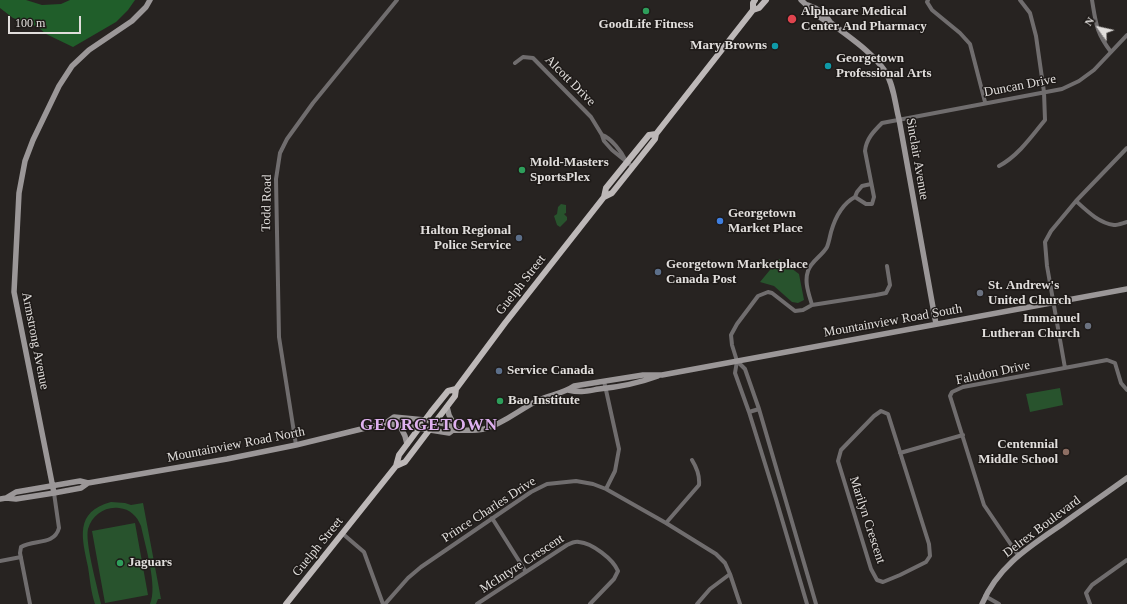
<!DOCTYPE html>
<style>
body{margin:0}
#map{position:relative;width:1127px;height:604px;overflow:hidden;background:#272321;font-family:Georgia,serif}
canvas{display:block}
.north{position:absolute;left:1079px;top:8px;width:40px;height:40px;-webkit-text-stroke:3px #1e1a18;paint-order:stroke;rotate:304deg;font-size:11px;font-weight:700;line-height:16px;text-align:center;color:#e1dedc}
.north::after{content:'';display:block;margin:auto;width:14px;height:18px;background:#e1dedc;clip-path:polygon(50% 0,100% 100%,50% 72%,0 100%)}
.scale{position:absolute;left:8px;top:16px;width:73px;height:18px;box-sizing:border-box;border:2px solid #e1dedc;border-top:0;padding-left:5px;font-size:12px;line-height:14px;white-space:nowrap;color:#e1dedc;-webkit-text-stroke:3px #1e1a18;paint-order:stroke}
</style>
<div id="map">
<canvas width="1127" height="604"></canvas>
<div class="north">N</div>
<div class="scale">100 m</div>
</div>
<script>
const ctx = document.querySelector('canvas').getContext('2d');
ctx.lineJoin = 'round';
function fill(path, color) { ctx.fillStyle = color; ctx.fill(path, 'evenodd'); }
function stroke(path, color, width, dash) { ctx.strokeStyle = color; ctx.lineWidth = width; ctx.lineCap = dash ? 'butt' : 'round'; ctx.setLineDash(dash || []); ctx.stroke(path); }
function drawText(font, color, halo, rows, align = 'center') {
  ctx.font = font + ' Georgia,serif'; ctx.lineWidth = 3; ctx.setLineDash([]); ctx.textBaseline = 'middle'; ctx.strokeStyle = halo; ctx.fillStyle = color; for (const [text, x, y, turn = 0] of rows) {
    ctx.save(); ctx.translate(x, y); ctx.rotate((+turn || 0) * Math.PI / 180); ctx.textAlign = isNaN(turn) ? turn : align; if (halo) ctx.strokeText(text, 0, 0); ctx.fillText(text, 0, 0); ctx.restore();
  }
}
fill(new Path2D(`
 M561 204 566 205V213L564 214 567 217V220L560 227 557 225 554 216 557 214 558 207Z
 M779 259 799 274 804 300 798 303 792 302 774 286 760 282Z
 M1060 388 1063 405 1030 412 1026 394Z
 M111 502 125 503 131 505 143 503 161 599H158L156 604H150C158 587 145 545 141 526 137 516 130 509 119 508 105 506 92 515 88 529 85 542 96 581 99 596L101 604H95C91 592 90 580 88 567 82 538 74 512 111 502Z
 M135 523 148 595 105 603 92 531Z`), '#28532d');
fill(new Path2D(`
 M0 0H26L42 5 61 4 70 0H135L128 10 116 22 73 47 46 34 38 27 13 18 0 8Z`), '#205e2a');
stroke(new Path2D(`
 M928 0 927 2 932 10 960 33 970 44 985 102
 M1092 0C1096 24 1096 32 1111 52
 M515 63 523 57 533 58 591 117 602 135 604 141 612 150 633 167
 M602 135C611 138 622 152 626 161
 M999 166C1018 156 1032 136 1045 120L1044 92 1036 36 1030 13 1020 0
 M855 197 866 204H872L874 197 865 151C866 139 874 131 882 123L1062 89 1079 81 1094 70 1127 35
 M1076 201C1087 211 1099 223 1114 225 1118 225 1123 223 1127 222
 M812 305C809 294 804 282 808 271 811 261 822 256 827 247 829 242 830 236 831 232 835 218 842 204 855 197L857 192 862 186 871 184
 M737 361 745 369 759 409 816 604
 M1065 368 1047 266 1045 242 1051 231 1076 201 1127 148
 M604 381 619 449 615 471 606 489
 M881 411 888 414 929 544 930 556 926 562 900 575 883 582 877 580 871 569 838 461 841 450 874 416Z
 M749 412 759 409
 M296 445 279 337 276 179 280 153 287 139 313 103 397 0
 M900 453 963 435
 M492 518 526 572
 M666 523 699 485C700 475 697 468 692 460
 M343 534 364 552 383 604
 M1018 555 984 505 950 396 952 392 963 387 1107 360 1115 363 1121 383 1127 390
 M0 561 21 557
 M985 596 999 604
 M30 604 20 553 21 547C34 539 54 546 59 528L54 493
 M385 604 408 578 421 567 531 492 547 484 576 481 593 484 606 489 666 523 716 554 725 563 730 574 740 604
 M477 604 567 545C571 543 576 541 579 542 592 543 613 559 618 571L614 579 590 604
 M697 604 710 589 730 574
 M807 604 776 499 749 412 735 373 737 361 732 345 731 335 737 324 758 296 768 292 772 293 795 311 803 310 812 305 876 295 886 293 890 285 887 266
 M1090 604 1086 593 1092 585 1127 560`), '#706d6e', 4);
stroke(new Path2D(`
 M801 0C811 9 818 19 831 23 850 38 871 51 885 71 894 85 895 104 899 119L936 324
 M808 5C817 8 826 14 831 23
 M568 390C581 393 587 391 599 389 620 387 639 383 658 376
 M447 407 449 415 456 428
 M386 423 449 433 453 430C464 430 474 431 484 429 504 424 521 408 539 400 551 395 564 393 574 386L643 375H662L1127 289
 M400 426 405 436 407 444
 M54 493 14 292 19 193 25 161 33 140 59 86 72 66 89 50 132 21 146 7 150 0
 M6 498 16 499 54 493 81 488 88 483
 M0 499 6 498 16 492 80 481 88 483 227 459 296 445 386 423 394 417 425 420 451 425 453 430
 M982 604C998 566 1029 547 1061 525 1083 509 1105 494 1127 478`), '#9b9798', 5.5);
stroke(new Path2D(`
 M753 10 759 8 766 0
 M604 197 606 188 649 135 656 134
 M396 466 399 455 431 412 448 391 456 389
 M286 604 396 466 405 462 455 396 456 389 505 323 604 197 612 193 655 139 656 134 753 10V3L755 0`), '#bdb8b8', 6);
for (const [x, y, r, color] of [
 [646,11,4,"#2e9e5b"],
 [792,19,5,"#e0444e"],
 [775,46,4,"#0f9aa8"],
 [828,66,4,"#0f9aa8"],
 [522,170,4,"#2e9e5b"],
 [720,221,4,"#3f7fe0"],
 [519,238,4,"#5c6f8a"],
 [658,272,4,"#5c6f8a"],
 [980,293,4,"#6b7280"],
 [1088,326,4,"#6b7280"],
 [499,371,4,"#5c6f8a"],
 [500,401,4,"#2e9e5b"],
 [1066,452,4,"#8d6e63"],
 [120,563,4,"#2e9e5b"]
]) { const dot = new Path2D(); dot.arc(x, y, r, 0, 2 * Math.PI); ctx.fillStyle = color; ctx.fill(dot); stroke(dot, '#1e1a18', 1.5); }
drawText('bold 13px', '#e1dedc', '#1e1a18', [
 ["Alphacare Medical",801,12],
 ["Center And Pharmacy",801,27],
 ["GoodLife Fitness",646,25,"center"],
 ["Mary Browns",767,46,"right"],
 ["Georgetown",836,59],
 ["Professional Arts",836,74],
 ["Mold-Masters",530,163],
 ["SportsPlex",530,178],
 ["Georgetown",728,214],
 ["Market Place",728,229],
 ["Halton Regional",511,231,"right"],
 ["Police Service",511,246,"right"],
 ["Georgetown Marketplace",666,265],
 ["Canada Post",666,280],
 ["St. Andrew's",988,286],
 ["United Church",988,301],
 ["Immanuel",1080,319,"right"],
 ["Lutheran Church",1080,334,"right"],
 ["Service Canada",507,371],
 ["Bao Institute",508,401],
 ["Centennial",1058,445,"right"],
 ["Middle School",1058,460,"right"],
 ["Jaguars",128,563]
], 'left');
drawText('13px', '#e1dedc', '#1e1a18', [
 ["Alcott Drive",570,81,45],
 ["Duncan Drive",1020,86,-11],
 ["Sinclair Avenue",917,159,80],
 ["Todd Road",267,203,-89],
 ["Guelph Street",521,285,-52],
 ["Mountainview Road South",893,321,-10],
 ["Armstrong Avenue",35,341,79],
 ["Faludon Drive",993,373,-12],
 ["Mountainview Road North",236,445,-11],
 ["Prince Charles Drive",489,510,-33],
 ["Marilyn Crescent",867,520,72],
 ["Delrex Boulevard",1042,527,-37],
 ["Guelph Street",318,547,-51],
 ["McIntyre Crescent",522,564,-33]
]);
ctx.letterSpacing = '1px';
drawText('bold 17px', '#dfb1f0', '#1e1a18', [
 ["GEORGETOWN",429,426]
]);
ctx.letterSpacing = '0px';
</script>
